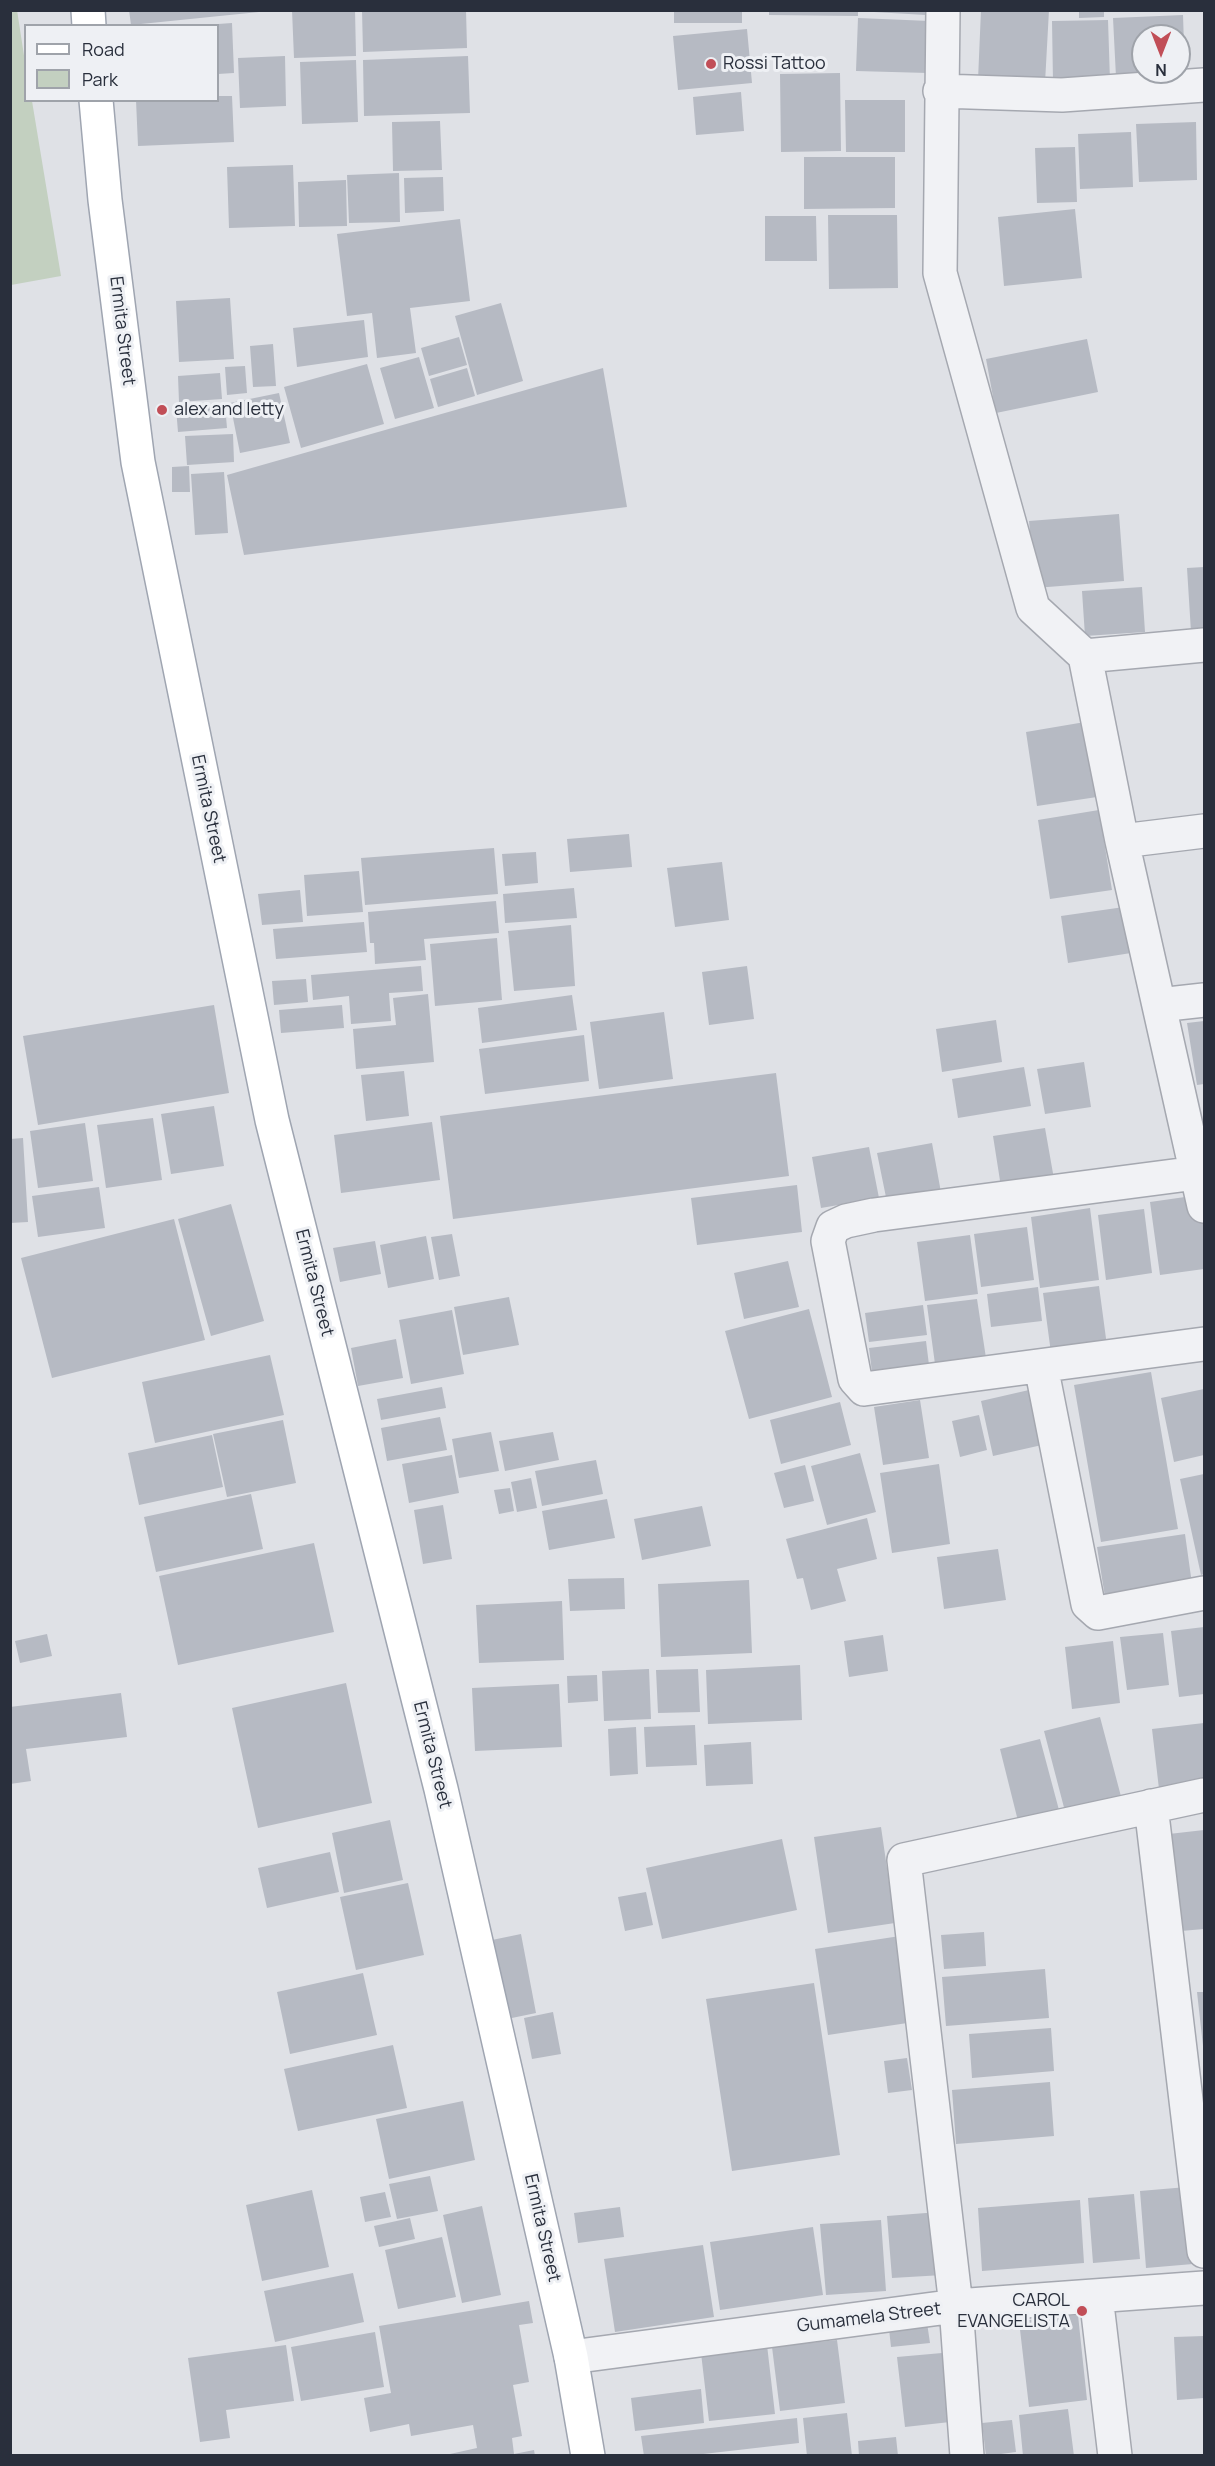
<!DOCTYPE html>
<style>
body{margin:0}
#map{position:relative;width:1215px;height:2466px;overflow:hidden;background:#dfe1e6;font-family:Manrope,sans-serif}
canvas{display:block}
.frame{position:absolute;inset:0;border:12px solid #292f3c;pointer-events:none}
.legend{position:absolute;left:24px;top:24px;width:195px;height:78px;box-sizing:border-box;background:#eef0f4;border:2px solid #9fa3aa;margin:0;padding:8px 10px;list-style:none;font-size:18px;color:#292f3c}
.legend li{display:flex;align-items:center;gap:12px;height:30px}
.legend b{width:30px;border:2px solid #9fa3aa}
.north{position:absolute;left:1131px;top:24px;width:60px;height:60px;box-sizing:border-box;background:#eef0f4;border:2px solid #9fa3aa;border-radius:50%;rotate:180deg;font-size:16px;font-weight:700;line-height:24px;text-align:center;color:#292f3c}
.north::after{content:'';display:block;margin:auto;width:21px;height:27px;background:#c14e57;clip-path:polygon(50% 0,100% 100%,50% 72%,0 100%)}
</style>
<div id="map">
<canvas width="1215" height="2466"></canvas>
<div class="frame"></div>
<ul class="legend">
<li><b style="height:8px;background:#fff"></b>Road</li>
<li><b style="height:16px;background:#c3d0c0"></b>Park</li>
</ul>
<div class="north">N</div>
</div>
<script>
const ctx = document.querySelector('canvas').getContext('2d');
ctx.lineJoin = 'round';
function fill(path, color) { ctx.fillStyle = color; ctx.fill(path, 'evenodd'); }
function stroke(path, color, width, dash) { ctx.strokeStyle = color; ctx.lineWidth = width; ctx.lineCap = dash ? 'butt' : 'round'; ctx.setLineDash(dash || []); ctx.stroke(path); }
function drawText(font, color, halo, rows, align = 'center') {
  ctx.font = font + ' Manrope,sans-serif'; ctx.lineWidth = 6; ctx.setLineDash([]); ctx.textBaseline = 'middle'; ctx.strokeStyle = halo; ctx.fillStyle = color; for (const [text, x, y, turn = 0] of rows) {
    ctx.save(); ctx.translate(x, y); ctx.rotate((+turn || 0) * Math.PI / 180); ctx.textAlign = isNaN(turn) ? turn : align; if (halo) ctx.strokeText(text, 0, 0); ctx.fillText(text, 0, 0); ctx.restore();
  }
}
fill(new Path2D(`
 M17 10 25 62 26 100 32 101 61 276 11 285 10 11Z`), '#c3d0c0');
fill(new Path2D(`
 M129 10H258L259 12 131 25Z
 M292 10H355L356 56 294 58Z
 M362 10H466L467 48 363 52Z
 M674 10H742V23H674Z
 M769 10H858V16L769 15Z
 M874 10H927L926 15 874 12Z
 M981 10H1049L1045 83 978 80Z
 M1079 10H1104V17L1079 18Z
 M1183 15 1185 74 1116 77 1113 18ZM1143 36H1179V72H1143Z
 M858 18 930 21 928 73 856 71Z
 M1108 20 1110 81 1053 82 1052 21Z
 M232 23 234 73 218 74V24Z
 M747 29 752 83 678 90 673 36Z
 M285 56 286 106 240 108 238 58Z
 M468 56 470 113 364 116 363 60Z
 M356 60 358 122 302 124 300 62Z
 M840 73 841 151 781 152 780 74Z
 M741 92 744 131 696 135 693 97Z
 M218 96H232L234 142 138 146 136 100H218Z
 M845 100H905V152H846Z
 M440 121 442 170 393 171 392 122Z
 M1196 122 1197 180 1139 182 1136 124Z
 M1131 132 1133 187 1080 189 1078 134Z
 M1075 147 1077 202 1037 203 1035 148Z
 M804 157H895V208L804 209Z
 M293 165 295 226 229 228 227 167Z
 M399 173 400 222 349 223 347 175Z
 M443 177 444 211 405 213 404 178Z
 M346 180 347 226 299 227 298 182Z
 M1075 209 1082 278 1004 286 998 217Z
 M828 215H897L898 288 829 289Z
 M765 216H816L817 261H765Z
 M460 219 470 301 410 308 416 353 377 358 372 313 347 316 337 234Z
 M230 298 234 359 179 362 176 301Z
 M501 303 523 381 477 395 455 316Z
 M364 320 368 357 297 367 293 328Z
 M459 337 467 365 429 376 421 348Z
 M1087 339 1098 392 996 413 986 359Z
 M273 344 276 386 253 387 250 346Z
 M419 357 434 408 395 419 380 368Z
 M367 364 384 424 301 448 284 387Z
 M245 366 247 393 227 395 225 367Z
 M467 368 475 396 438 407 430 379Z
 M603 368 627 507 244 555 227 475Z
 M220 373 222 399 179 402 178 376Z
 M279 393 290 443 240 453 230 403Z
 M225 405 227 428 178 432 176 408Z
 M233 434 234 462 187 465 185 436Z
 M189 466 190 492H172V467Z
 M224 472 228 533 195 535 191 474Z
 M1119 514 1124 581 1035 588 1029 521Z
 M1204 567V631L1191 632 1187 568Z
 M1142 587 1145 632 1085 636 1082 591Z
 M1085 722 1097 797 1037 806 1026 732Z
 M1099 810 1112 890 1050 899 1038 820Z
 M629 834 632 867 570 872 567 839Z
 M494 848 498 894 365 905 361 858Z
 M536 852 538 883 505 886 502 854Z
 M722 862 729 920 675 927 667 868Z
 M359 871 363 912 307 916 304 875Z
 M574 888 577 918 505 923 503 894Z
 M300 890 303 922 262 925 258 894Z
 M496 901 499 933 424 939 426 960 375 964 374 943H370L368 912Z
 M1124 907 1131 953 1068 963 1061 916Z
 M364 922 367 952 276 959 273 929Z
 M571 925 575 986 514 991 508 931Z
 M497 938 502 1000 435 1006 430 944Z
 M421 966 423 991 389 993 391 1021 351 1024 349 996 313 1000 311 975Z
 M747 966 754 1019 709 1025 702 972Z
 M306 979 308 1002 274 1005 272 981Z
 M428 994 434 1062 356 1069 353 1029 396 1025 393 998Z
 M572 995 577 1030 482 1043 478 1008Z
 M214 1005 229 1093 38 1125 23 1036Z
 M342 1005 344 1028 281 1033 279 1010Z
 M664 1012 673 1079 599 1089 590 1022Z
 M996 1020 1002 1062 942 1072 936 1029Z
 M1204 1021V1084L1197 1085 1187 1023Z
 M584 1035 589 1081 485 1094 479 1049Z
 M1084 1062 1091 1107 1045 1114 1037 1069Z
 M1024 1067 1031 1106 958 1118 952 1079Z
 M404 1071 409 1116 366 1121 361 1075Z
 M776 1073 789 1176 453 1219 440 1116Z
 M214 1106 224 1166 171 1174 161 1114Z
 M153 1118 162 1180 106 1188 97 1125Z
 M432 1122 440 1180 341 1193 334 1135Z
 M85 1123 93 1181 38 1188 30 1131Z
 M1045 1128 1054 1179 1001 1187 993 1136Z
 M23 1138 28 1222 10 1223V1139Z
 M932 1143 942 1198 888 1207 877 1153Z
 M869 1147 879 1198 821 1208 812 1157Z
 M797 1185 802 1232 697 1245 691 1198Z
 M99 1187 105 1228 38 1237 32 1196Z
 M1199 1195 1204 1232V1269L1160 1275 1150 1202Z
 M231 1204 264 1321 211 1336 178 1219Z
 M1090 1208 1099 1280 1040 1288 1031 1217Z
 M1144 1209 1152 1273 1106 1280 1098 1215Z
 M174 1219 205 1340 52 1378 21 1258Z
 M1027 1227 1034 1280 981 1287 974 1234Z
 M452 1234 460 1276 439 1280 431 1237Z
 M970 1235 978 1294 925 1301 917 1242Z
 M426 1236 434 1279 388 1288 380 1245Z
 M375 1241 381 1274 340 1282 333 1248Z
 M788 1261 799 1307 744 1319 734 1273Z
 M1099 1286 1107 1346 1051 1353 1043 1293Z
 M1038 1287 1042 1321 991 1327 987 1294Z
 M509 1297 519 1345 463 1355 454 1307Z
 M977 1299 986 1358 935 1364 927 1305Z
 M923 1305 927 1335 869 1342 865 1313Z
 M809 1309 832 1397 749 1419 725 1331Z
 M452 1310 464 1374 411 1384 399 1320Z
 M396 1339 403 1378 358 1386 351 1348Z
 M926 1341 930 1373 873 1380 869 1348Z
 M270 1355 284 1415 155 1443 142 1382Z
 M1151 1372 1178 1529 1101 1542 1074 1385Z
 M442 1387 446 1408 381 1420 377 1399Z
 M1204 1389V1455L1174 1462 1161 1398Z
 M1029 1390 1042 1445 993 1456 981 1401Z
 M920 1400 929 1458 883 1465 874 1407Z
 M840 1402 851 1445 781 1464 770 1420Z
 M979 1415 987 1450 960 1457 952 1421Z
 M440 1417 447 1450 387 1461 381 1428Z
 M283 1420 296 1483 227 1497 213 1434Z
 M491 1432 499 1471 459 1478 452 1439Z
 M553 1432 559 1460 505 1471 499 1441Z
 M212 1435 223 1487 139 1505 128 1453Z
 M860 1453 876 1512 827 1525 811 1466Z
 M452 1455 459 1493 409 1503 402 1464Z
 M596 1460 603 1494 542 1506 535 1471Z
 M939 1464 950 1544 892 1553 880 1473Z
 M805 1465 814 1501 784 1508 774 1473Z
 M1204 1474V1574L1201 1575 1180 1479Z
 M531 1478 537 1508 517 1512 511 1482Z
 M510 1488 514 1511 499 1514 494 1490Z
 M251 1494 263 1549 156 1572 144 1517Z
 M607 1499 615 1538 549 1550 542 1511Z
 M443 1505 452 1559 423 1564 414 1510Z
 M702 1506 711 1546 642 1560 634 1519Z
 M867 1518 877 1559 837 1569 846 1601 811 1610 803 1578 797 1579 786 1539Z
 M1185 1534 1192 1584 1105 1597 1097 1547Z
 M314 1543 334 1632 178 1665 159 1576Z
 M998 1549 1006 1600 944 1609 937 1557Z
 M624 1578 625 1609 570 1611 568 1579Z
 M749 1580 752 1653 661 1657 658 1584Z
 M562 1601 564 1660 479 1663 476 1605Z
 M1204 1627V1694L1179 1697 1171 1631Z
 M1163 1633 1169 1685 1127 1690 1120 1637Z
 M47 1634 52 1656 20 1663 15 1641Z
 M883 1635 888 1671 849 1677 844 1641Z
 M1113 1641 1120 1703 1072 1709 1065 1647Z
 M800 1665 802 1720 708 1724 706 1670Z
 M649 1669 651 1719 604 1721 602 1671Z
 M698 1669 700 1712 658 1713 656 1670Z
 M597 1675 598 1701 568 1703 567 1676Z
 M346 1683 372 1803 258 1828 232 1708Z
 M559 1684 562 1747 475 1751 472 1688Z
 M121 1693 127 1737 26 1749 31 1781 10 1784V1707Z
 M1100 1717 1123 1804 1067 1819 1044 1731Z
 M1204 1723V1783L1159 1789 1152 1729Z
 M695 1725 697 1765 646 1767 644 1727Z
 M636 1727 638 1774 610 1776 608 1729Z
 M1040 1739 1059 1810 1018 1821 1000 1749Z
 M751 1742 753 1784 706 1786 704 1745Z
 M390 1820 403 1880 344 1893 332 1833Z
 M881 1827 895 1923 828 1933 814 1837Z
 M1204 1830V1929L1181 1931 1169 1834Z
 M782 1839 797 1910 662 1939 646 1868Z
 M330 1852 339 1892 267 1908 258 1868Z
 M408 1883 424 1955 356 1970 340 1897Z
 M646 1892 653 1925 625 1931 618 1897Z
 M984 1932 986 1966 944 1969 941 1935Z
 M521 1934 536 2013 507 2019 492 1940Z
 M900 1936 914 2022 828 2035 815 1949Z
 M1045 1969 1049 2018 946 2026 942 1977Z
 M363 1973 377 2035 290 2054 277 1992Z
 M814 1983 840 2155 732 2171 706 1999Z
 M1197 1992H1204V2046H1203Z
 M553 2012 561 2054 532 2059 524 2018Z
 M1051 2028 1054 2071 972 2078 969 2034Z
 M393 2045 407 2108 298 2131 284 2069Z
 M907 2058 912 2090 888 2093 884 2061Z
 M1050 2082 1054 2136 956 2144 952 2090Z
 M463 2101 475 2160 389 2179 376 2119Z
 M430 2176 438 2211 397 2219 389 2184Z
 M1187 2187 1193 2264 1146 2268 1140 2191Z
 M312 2190 329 2267 262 2281 246 2205Z
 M385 2192 391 2217 365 2222 360 2197Z
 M1134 2194 1140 2259 1093 2263 1088 2198Z
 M1080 2200 1084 2263 982 2271 978 2208Z
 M482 2206 501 2295 462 2303 443 2215Z
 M620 2207 624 2237 578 2243 574 2213Z
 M939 2212 943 2275 892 2278 887 2216Z
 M410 2218 415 2239 379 2247 374 2226Z
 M881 2220 886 2291 826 2295 820 2224Z
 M813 2227 823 2295 720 2310 710 2242Z
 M442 2237 456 2297 398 2309 385 2250Z
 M703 2245 714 2317 615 2332 604 2259Z
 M353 2273 364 2322 275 2342 264 2291Z
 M529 2301 533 2323 519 2325 529 2382 513 2385 522 2436 512 2438 514 2454 534 2450 535 2456H441L477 2448 473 2425 411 2436 409 2424 370 2432 364 2398 391 2393 379 2326Z
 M1078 2315 1087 2400 1029 2407 1019 2321Z
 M926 2316 930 2343 891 2347 888 2320Z
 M375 2332 384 2387 301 2401 291 2347Z
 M1204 2336V2398L1177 2400 1174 2337Z
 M837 2340 845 2403 780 2411 772 2347Z
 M286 2345 294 2401 226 2410 230 2438 200 2442 188 2358Z
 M767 2345 775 2414 709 2421 701 2353Z
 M942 2353 950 2422 905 2427 897 2357Z
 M701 2389 704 2423 635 2431 631 2398Z
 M1068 2409 1074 2456H1023L1019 2415Z
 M847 2413 852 2456H807L803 2418Z
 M797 2418 799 2443 686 2456H644L641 2436Z
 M1012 2420 1016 2452 986 2456 982 2423Z
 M896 2437 898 2456H859L858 2441Z`), '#b6bac3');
const minor = new Path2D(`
 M943 10 940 273 1033 608 1085 656 1204 645
 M940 91 1062 95 1204 85
 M1085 656 1122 841 1204 1206
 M1122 841 1204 831
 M1159 1005 1204 1000
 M1204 1172 874 1215 846 1221 833 1227 828 1241 855 1379 864 1389 1204 1344
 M1041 1366 1088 1604 1098 1613 1204 1593
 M1151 1806 1204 2251
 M1096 2296 1115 2456
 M571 2357 956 2306 1204 2288
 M967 2456 956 2306 904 1860 1204 1795`);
const major = new Path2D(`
 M88 10 89 26
 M96 100 105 200 138 462 272 1120 441 1789 571 2357 588 2456`);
stroke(minor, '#a5a8b0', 36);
stroke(major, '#9fa5b1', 36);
stroke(minor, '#f1f2f5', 33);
stroke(major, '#fff', 33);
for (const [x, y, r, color] of [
 [711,64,6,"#c14e57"],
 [162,410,6,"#c14e57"],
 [1082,2311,6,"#c14e57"]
]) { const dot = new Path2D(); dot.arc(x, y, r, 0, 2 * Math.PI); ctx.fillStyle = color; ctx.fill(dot); stroke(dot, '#eef0f4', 2); }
drawText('18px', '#292f3c', '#eef0f4', [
 ["Rossi Tattoo",723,64],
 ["alex and letty",174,410],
 ["CAROL",1070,2301,"right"],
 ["EVANGELISTA",1070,2322,"right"]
], 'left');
drawText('18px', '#292f3c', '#eef0f4', [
 ["Ermita Street",122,331,83],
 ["Ermita Street",208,809,78],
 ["Ermita Street",314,1283,76],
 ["Ermita Street",432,1755,76],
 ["Ermita Street",542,2228,77],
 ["Gumamela Street",869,2318,-7]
]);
</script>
